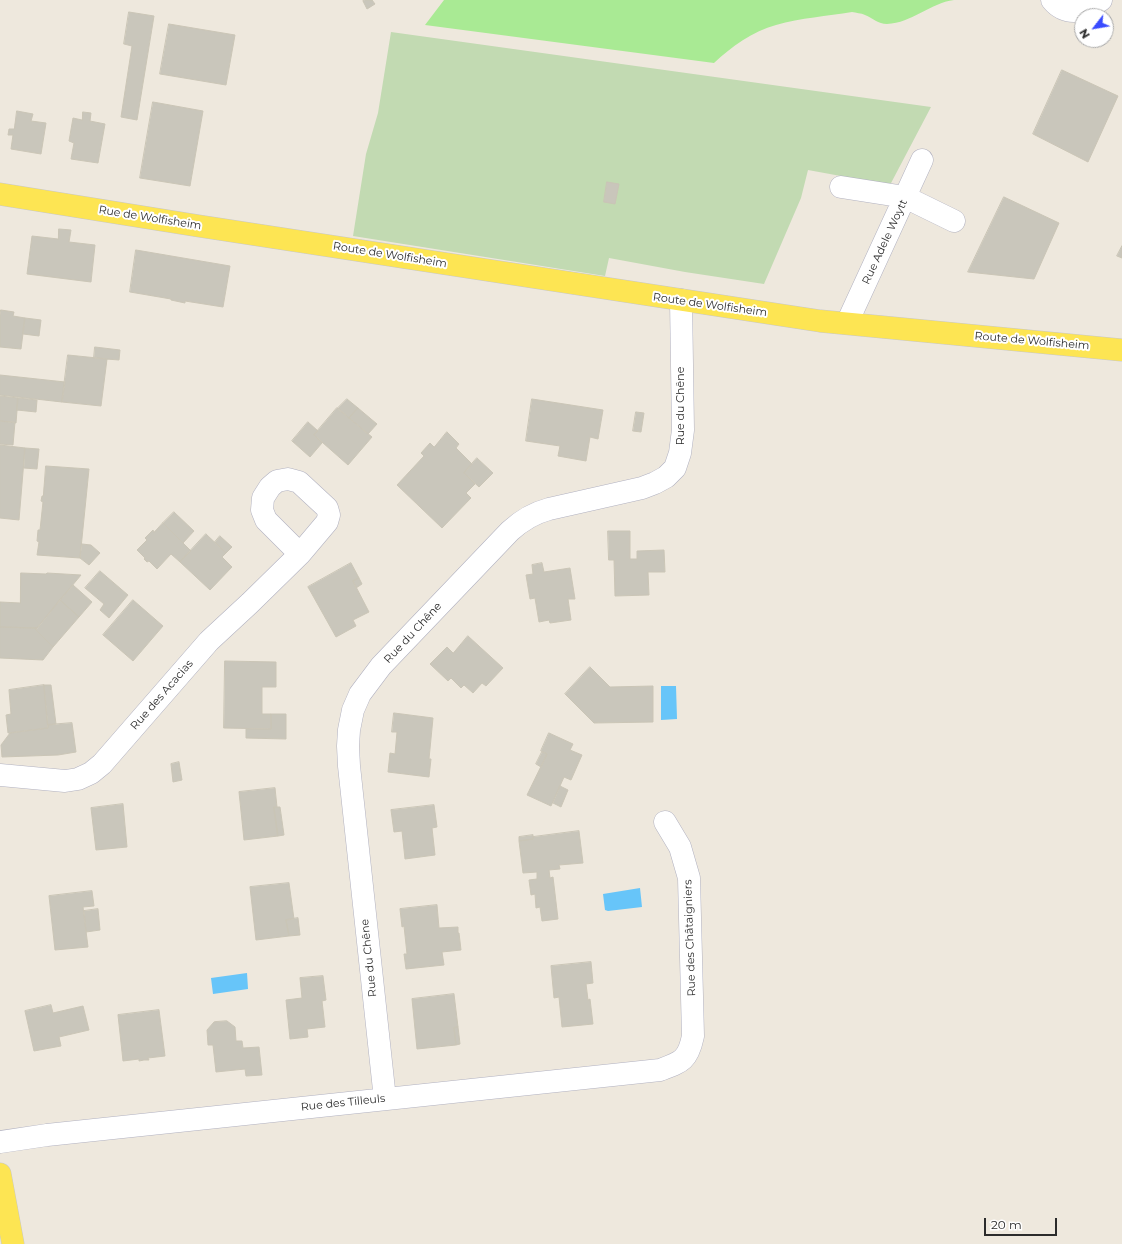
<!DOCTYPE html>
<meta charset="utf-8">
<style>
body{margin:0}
#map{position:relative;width:1122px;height:1244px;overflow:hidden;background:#eee8dd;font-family:Montserrat,sans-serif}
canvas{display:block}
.north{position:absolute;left:1074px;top:8px;width:40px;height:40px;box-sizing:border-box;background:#fff;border:1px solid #aaa;border-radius:50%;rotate:239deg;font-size:11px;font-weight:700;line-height:16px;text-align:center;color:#2b2b2b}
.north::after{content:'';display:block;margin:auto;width:14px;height:18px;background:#394bff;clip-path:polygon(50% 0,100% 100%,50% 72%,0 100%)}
.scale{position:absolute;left:984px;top:1218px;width:73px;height:18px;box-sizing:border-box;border:2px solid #2b2b2b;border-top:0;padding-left:5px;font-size:12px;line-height:14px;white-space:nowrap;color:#2b2b2b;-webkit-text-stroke:3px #fff;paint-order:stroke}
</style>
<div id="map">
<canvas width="1122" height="1244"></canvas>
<div class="north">N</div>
<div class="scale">20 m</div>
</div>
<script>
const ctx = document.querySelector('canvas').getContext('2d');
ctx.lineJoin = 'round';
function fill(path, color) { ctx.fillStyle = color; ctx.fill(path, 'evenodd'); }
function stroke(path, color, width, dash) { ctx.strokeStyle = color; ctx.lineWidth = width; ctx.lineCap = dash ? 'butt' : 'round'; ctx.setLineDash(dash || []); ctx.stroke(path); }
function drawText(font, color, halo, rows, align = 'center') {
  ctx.font = font + ' Montserrat,sans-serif'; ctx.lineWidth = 4; ctx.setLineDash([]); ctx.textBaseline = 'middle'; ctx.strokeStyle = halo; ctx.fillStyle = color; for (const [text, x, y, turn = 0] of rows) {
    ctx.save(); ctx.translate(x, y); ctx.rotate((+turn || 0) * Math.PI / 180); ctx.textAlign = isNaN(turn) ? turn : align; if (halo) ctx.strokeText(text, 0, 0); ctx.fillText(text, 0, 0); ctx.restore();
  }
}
fill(new Path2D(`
 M444 0H954C930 3 912 23 887 24 878 24 873 18 865 15 861 13 856 13 852 12 827 16 801 18 776 25 753 31 731 47 714 63L425 25Z`), '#a9ea94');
fill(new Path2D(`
 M391 32 931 107 890 185 808 170 801 198 764 284 685 272 609 258 605 276 353 236 366 154 378 113Z`), '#c2dab2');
fill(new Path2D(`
 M661 686H676L677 719 661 720Z
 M640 888 642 907 608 911 605 910 603 894Z
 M247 973 248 989 213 994 211 978Z`), '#67c5f9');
const building = new Path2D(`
 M365 0H372L375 4 367 9 363 1Z
 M129 12 154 16 137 120 121 117 132 46 124 44Z
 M169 24 235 35 226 85 160 74Z
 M1062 70 1118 96 1088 162 1033 134Z
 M153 102 203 111 190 186 140 178Z
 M17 111 33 114 31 121 46 123 41 154 11 149 13 135H8L9 129H14Z
 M83 112 91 113 90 121 105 124 98 163 71 159 74 143 69 141 73 118 82 120Z
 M607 182 619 184 615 204 604 202Z
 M1004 197 1059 223 1034 279 968 272Z
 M59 229 71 230 69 242 95 245 91 282 27 274 32 236 58 239Z
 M1122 246V258L1117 256Z
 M136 250 230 266 223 307 185 301V303L171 300V299L130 292Z
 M1 310 14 312 13 316 25 318 21 349 0 347V315Z
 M25 318 41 320 39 336 23 334Z
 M95 347 120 350 119 360 94 358Z
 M68 355 107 359 101 406 62 402Z
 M0 375 65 382 62 402 0 395Z
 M0 396 18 398 16 423 0 421Z
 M18 398 37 400 36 412 17 410Z
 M347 399 358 408 349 418 338 408Z
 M532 399 603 410 598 439 590 437 586 461 558 456 560 446 526 441Z
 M337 408 372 437 348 465 314 435Z
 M358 408 377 424 368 434 349 418Z
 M636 412 644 413 641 432 633 431Z
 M0 421 15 422 13 445 0 444Z
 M308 422 318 431 314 435 322 443 310 457 292 441Z
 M447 432 459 444 456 448 472 464 464 473 475 484 466 493 471 498 442 528 397 485 424 456 421 453 430 443 434 447Z
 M0 445 25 448 19 520 0 518Z
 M25 448 39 449 37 469 24 468Z
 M477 458 493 473 479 487 464 473Z
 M46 466 89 469 80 558 37 555 39 542 37 541 38 530H40L43 502 41 501 42 496H43Z
 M174 512 194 531 183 543 163 523Z
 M163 523 191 551 180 562 171 554 157 569 149 561 147 562 144 559 145 558 137 550 147 540 145 538 153 530 154 532Z
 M608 531H630V559H637V551L664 550 665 572H648L649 595 615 596 614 560H609Z
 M206 534 226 553 222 557 232 567 210 590 180 562Z
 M220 536 232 547 226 553 215 542Z
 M82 544 91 545 100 553 89 565 80 558Z
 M351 563 359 578 353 581 369 612 353 620 356 626 336 637 308 587Z
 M542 563 544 572 570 568 575 599H568L571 620 550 623 549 620 539 622 535 598 530 599 526 575 533 574 532 565Z
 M100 571 128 595 109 618 100 610 104 604 85 588Z
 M21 573 46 574 47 573 81 575 37 628 0 627V602L20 603Z
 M359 578 362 584 356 588 353 581Z
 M73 585 92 602 79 617 60 600Z
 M60 600 79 617 53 647 36 630Z
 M133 600 163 626 133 661 103 635Z
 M0 627 37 628 36 630 53 647 43 660 0 658Z
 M468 636 503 668 486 686 482 683 473 693 464 685 461 688 451 678 448 681 430 664 447 647 453 653Z
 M225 661 276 662V687H262V714H271V729L224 728Z
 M590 667 610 687 653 686V722L594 723 565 694Z
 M44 685 48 728 8 733 6 715 11 714 9 690Z
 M44 685H51L56 724 48 725Z
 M394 713 433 718 429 759H431L429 777 388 772 390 753 395 754 397 732H392Z
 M271 714H286V739L246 738V729H271Z
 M72 723 76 752 58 755 2 757 1 745 10 733 48 728V725Z
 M549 733 573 744 570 750 582 755 571 780 564 777 551 806 527 795 547 754 541 751Z
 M542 752 547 754 541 767 536 764Z
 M179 762 182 780 173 782 171 764Z
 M560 786 568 790 561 807 553 803Z
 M275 788 277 807H274L278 836 244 840 239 792Z
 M123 804 127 847 96 850 91 808Z
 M434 805 437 827 432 828 435 855 405 859 402 831 394 832 391 810Z
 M274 807H280L284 835 278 836Z
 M579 831 583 863 559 865 560 869 549 870 550 878 553 877 558 919 542 921 540 907 536 908 535 894 531 895 529 880 537 879V872L523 873 519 841 533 839V837Z
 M533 835V839L519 841V837Z
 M289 883 294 919 286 920 289 936 256 940 250 887Z
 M92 891 94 906 83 907 88 947 55 950 49 896Z
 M437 905 439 928 458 927V933H459L461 950 442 952 444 965 406 969 404 954H407L404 926 402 927 400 909Z
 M98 909 100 930 86 932 84 911Z
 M298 918 300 935 289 936 286 920Z
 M591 962 593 983 586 984 588 1000 590 999 593 1024 562 1027 559 997 554 998 551 966Z
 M323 976 326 1000 322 1001 325 1027 307 1029 308 1037 290 1039 286 1000 302 998 300 978Z
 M454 994 458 1027 454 1028 456 1045 417 1049 412 999Z
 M51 1005 53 1013 83 1006 89 1030 59 1037 61 1046 34 1051 25 1011Z
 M159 1010 165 1056 148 1058 149 1060H144L139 1061V1059L123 1061 118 1015Z
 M227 1021 235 1027 236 1041H242L243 1048 259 1047 262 1075 246 1076 245 1069 216 1072 213 1045H208L207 1030 214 1022Z
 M458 1027 460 1044 456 1045 454 1028Z`);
fill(building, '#c9c6bb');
stroke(building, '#cac5b6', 1);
const minor = new Path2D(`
 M1052 0C1066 17 1086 12 1101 0
 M841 187 905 197 954 221
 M847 323 922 160
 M0 775 65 781 78 779 91 773 102 764 209 641 250 603 300 554 327 522 329 515 327 508 299 482 288 479 277 481 270 487 263 498 262 510 266 520 300 554
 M385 1099 349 766 348 746 349 730 353 710 360 694 381 666 510 531C522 520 534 513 549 509L642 488 655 483 666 477 675 468 680 453 683 430 681 300
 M0 1142 47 1135 660 1070C682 1062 688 1060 693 1036L689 878 680 847 665 822`);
const major = new Path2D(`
 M0 194 199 226 820 321 1122 350
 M0 1174 13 1244`);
stroke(minor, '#b1b1c0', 23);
stroke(major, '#c8c8c8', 23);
stroke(minor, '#fff', 22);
stroke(major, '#fde553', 22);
drawText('11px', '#2b2b2b', '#fff', [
 ["Rue de Wolfisheim",150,218,9],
 ["Rue Adele Woytt",885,242,-65],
 ["Route de Wolfisheim",390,255,9],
 ["Route de Wolfisheim",710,305,8],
 ["Route de Wolfisheim",1032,341,5],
 ["Rue du Chêne",681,406,-90],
 ["Rue du Chêne",413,633,-47],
 ["Rue des Acacias",162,695,-49],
 ["Rue des Châtaigniers",690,938,-92],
 ["Rue du Chêne",369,958,-96],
 ["Rue des Tilleuls",343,1103,-6]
]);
</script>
